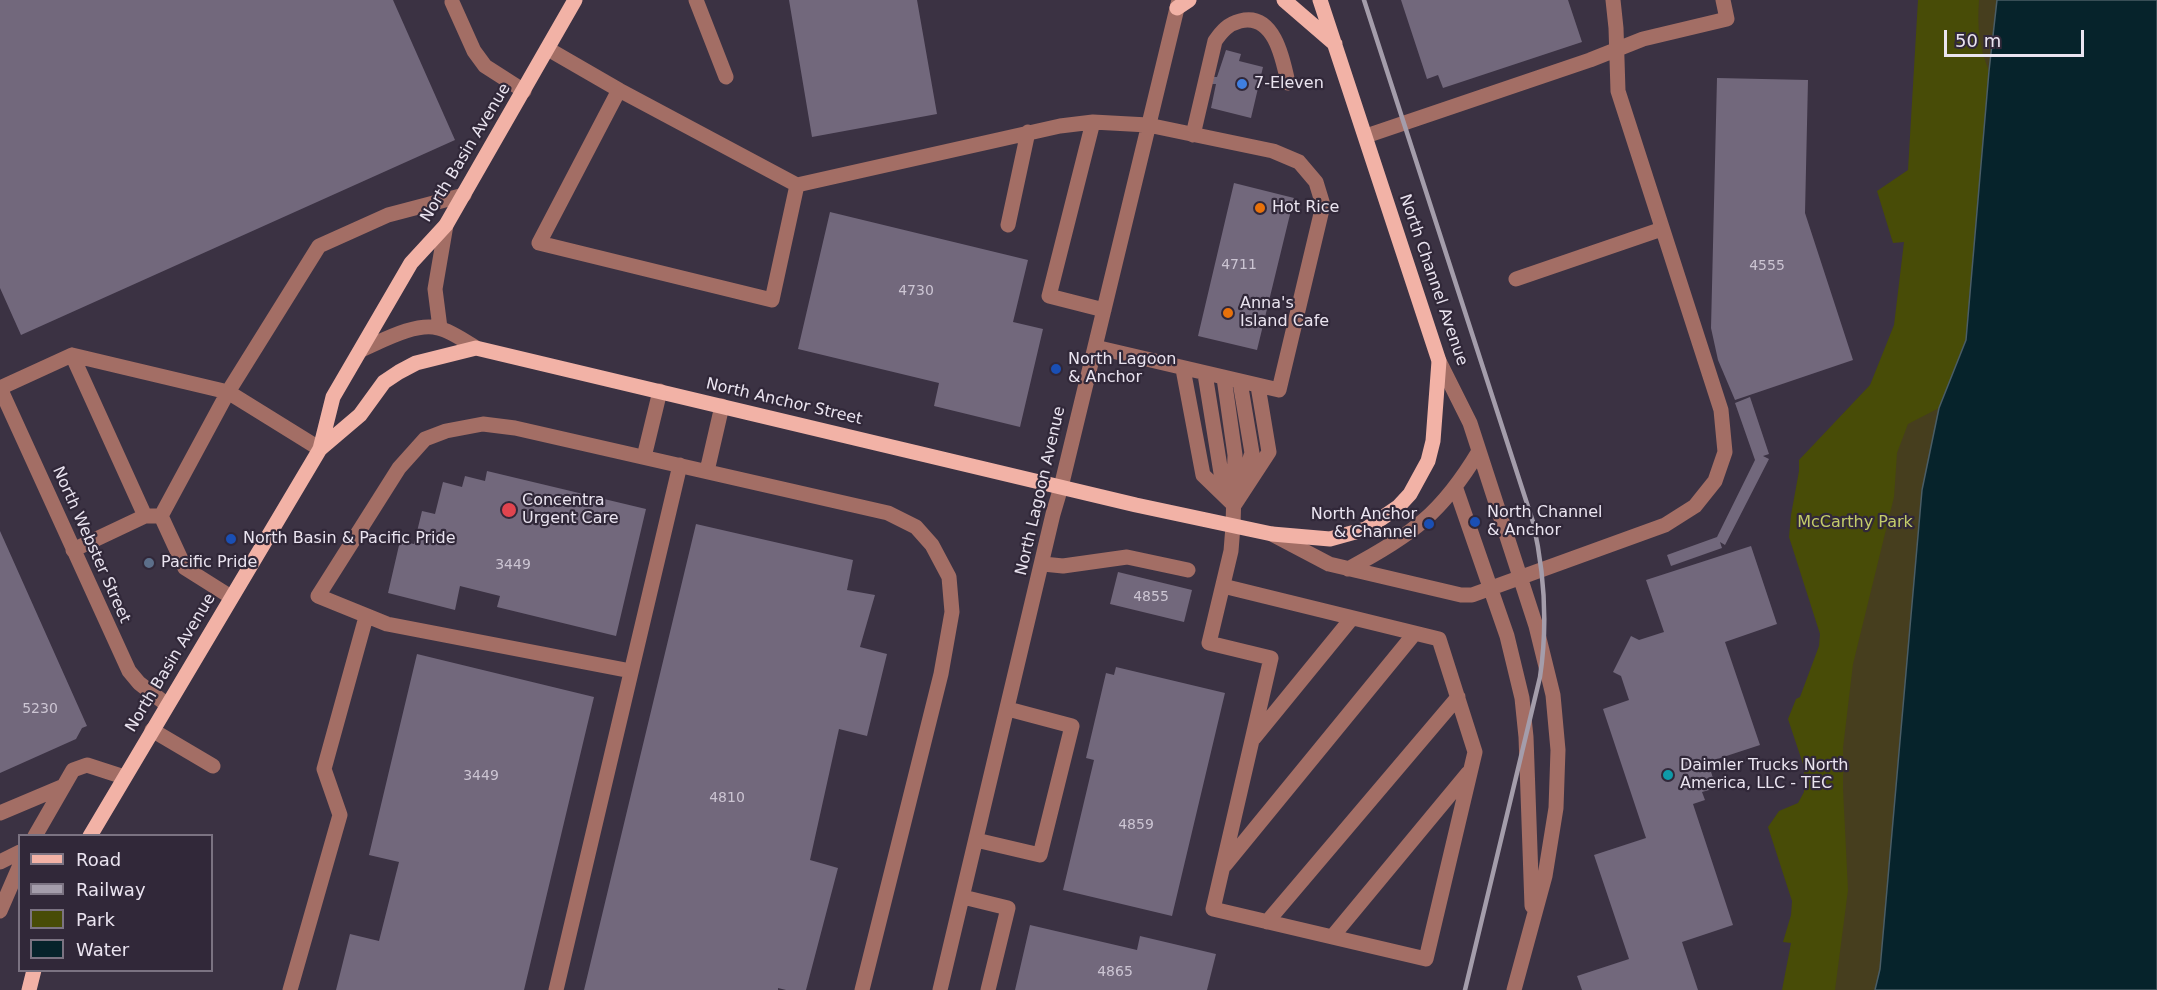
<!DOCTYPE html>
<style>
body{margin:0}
#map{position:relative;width:2157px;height:990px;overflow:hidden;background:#3b3243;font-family:"DejaVu Sans",sans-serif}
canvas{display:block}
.legend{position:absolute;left:18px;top:834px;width:195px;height:138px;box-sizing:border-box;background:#312839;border:2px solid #7b7382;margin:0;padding:8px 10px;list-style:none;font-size:18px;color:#eae4f0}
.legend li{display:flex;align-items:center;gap:12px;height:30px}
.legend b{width:30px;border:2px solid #7b7382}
.scale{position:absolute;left:1944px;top:30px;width:140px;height:27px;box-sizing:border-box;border:3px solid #eae4f0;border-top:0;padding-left:8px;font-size:18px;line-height:21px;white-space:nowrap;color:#eae4f0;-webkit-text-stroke:4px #312839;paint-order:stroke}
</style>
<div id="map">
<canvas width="2157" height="990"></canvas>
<ul class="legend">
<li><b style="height:8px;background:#f2b2a6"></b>Road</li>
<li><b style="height:8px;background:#a49dab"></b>Railway</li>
<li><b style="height:16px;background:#484c07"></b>Park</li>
<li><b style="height:16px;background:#06232b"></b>Water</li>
</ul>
<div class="scale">50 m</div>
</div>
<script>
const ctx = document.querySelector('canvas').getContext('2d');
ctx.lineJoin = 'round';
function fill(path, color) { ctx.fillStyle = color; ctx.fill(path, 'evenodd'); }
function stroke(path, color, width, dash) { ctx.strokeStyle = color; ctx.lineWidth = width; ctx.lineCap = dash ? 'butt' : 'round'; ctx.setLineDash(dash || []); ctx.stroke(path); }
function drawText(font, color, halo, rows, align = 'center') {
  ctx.font = font + ' "DejaVu Sans",sans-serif'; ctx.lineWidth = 4.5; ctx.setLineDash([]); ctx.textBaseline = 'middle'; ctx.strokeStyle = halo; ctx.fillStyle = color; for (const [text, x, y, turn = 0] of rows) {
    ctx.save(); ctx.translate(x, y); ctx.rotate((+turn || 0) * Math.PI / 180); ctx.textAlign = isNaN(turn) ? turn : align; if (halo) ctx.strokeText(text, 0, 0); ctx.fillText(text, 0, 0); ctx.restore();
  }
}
fill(new Path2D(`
 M1918 0H1997L1989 71 1966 340 1939 408 1922 490 1880 969 1875 990H1782L1791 943 1783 942 1791 915 1792 901 1768 827 1779 811 1798 803 1804 792V767L1788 719 1796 699 1800 697 1819 646 1820 634 1789 537 1791 515 1799 471V460L1870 385 1894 325 1904 242 1893 243 1877 191 1908 170Z`), '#484c07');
fill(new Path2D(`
 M1979 0H1997L1989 71C1979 46 1977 27 1979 0Z
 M1939 408 1922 490 1880 969 1875 990H1835L1848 890 1843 789V748L1853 664 1894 497 1897 453 1908 424Z`), '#463e1e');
const water = new Path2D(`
 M1997 0H2157V990H1875L1880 969 1922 490 1939 408 1966 340 1989 71Z`);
fill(water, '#06232b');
stroke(water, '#4a5d66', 1.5);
fill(new Path2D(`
 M0 0H393L455 140 21 335 0 288Z
 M789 0H917L937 114 812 137Z
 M1401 0H1568L1582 42 1443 88 1438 75 1427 79Z
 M1226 50 1241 54 1239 61 1263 67 1251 118 1211 108 1216 84H1212L1214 77H1217Z
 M1717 78 1808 80 1805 213 1853 360 1735 400 1718 360 1711 328Z
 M1234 183 1294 198 1257 350 1198 336Z
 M830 212 1028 260 1013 322 1043 329 1020 427 934 406 939 383 798 349Z
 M1750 397 1769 454 1763 456 1769 459 1725 545 1720 542 1722 548 1671 566 1667 555 1717 537 1755 460 1735 403Z
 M487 471 646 509 616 636 497 607 500 596 460 586 455 610 388 593 400 541 414 544 422 511 435 514 443 482 462 487 465 476 485 481Z
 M696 524 853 560 847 590 875 595 860 647 887 654 867 736 839 729 810 860 838 868 806 990H786L778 988V990H584Z
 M0 531 87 726 82 728 76 739 0 773Z
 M1751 546 1777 624 1725 642 1760 745 1708 762 1716 788 1702 792 1705 800 1693 804 1733 925 1682 942 1698 990H1582L1577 976 1629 959 1594 855 1646 838 1603 709 1629 700 1621 676 1613 672 1631 636 1639 640 1664 632 1646 580Z
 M1118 572 1192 590 1184 622 1110 604Z
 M417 654 594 697 524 990H336L350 934 379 941 399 862 369 855Z
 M1116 667 1225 693 1172 916 1063 890 1094 760 1086 758 1106 673 1114 675Z
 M1030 925 1137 950 1140 936 1216 954 1207 990H1015Z`), '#72687c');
stroke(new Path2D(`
 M696 0 726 77
 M452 2 474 51 485 66 524 91
 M548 49 619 90 539 243 772 300 797 185 1060 126 1093 122 1148 125 1273 151 1299 162 1316 182 1323 205 1320 218 1279 390 1095 347
 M619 90 797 185
 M1093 122 1049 296 1104 310
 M1193 135 1215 41C1222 31 1228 24 1240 21 1274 12 1283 59 1288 83
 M1366 136 1590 60 1643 39 1727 19 1723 0
 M1008 225 1028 132
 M1516 279 1662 229
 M440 328 435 289 446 225
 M361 350C382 341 416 322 438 328 451 331 465 341 476 348
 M72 355 145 516
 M1439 361 1470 423 1536 626 1553 695 1558 750 1556 808 1545 876 1514 990
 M1183 369 1203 475 1234 505
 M1205 374 1221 473 1232 500
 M1240 382 1252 453 1242 482
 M0 388 129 671 139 683 166 704
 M0 388 72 355 228 392 320 449
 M644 457 660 391
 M707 471 722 406
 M1456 489 1507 636 1522 698 1526 737 1532 906
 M1235 504 1269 452 1258 386
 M161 516 228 392 319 246 388 215 464 195
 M1272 534 1329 564 1461 595H1472L1665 525 1695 506 1715 481 1725 452 1721 410 1618 91 1616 28 1613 0
 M73 550 145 516H161L185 568 231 597
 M1043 564 1063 566 1127 557 1188 570
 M1348 569C1412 535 1442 513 1479 451
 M1223 586 1439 639 1475 752 1426 959 1213 909 1271 658 1209 643 1231 551 1233 526 1235 455 1224 378
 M631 671 387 624 318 596 399 468 425 439 446 431 483 424 515 428 888 513 916 527 932 545 949 577 952 612 941 674 862 990
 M152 730 213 766
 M1254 738 1352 618
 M0 813 64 786
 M35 836 73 770 87 765 124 777
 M976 840 1040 855 1072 726 1008 709
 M0 862 20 852
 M1225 865 1415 633
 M963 897 1008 908 988 990
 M0 911 20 865
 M1267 922 1458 697
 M1332 937 1468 773
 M290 990 340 815 324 769 366 617
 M556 990 680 465
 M940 990 1053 514 1061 487 1179 0`), '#a36e65', 15);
stroke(new Path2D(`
 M1284 0 1335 44
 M1177 8 1189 0
 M320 449 360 415 384 382 399 372 416 363 476 348 1136 505 1272 534 1330 539 1366 529 1398 507 1410 494 1428 461 1433 441 1439 361 1320 0
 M90 836 320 449 333 397 411 263 446 225 575 0
 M29 990 34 970`), '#f2b2a6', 15);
stroke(new Path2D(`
 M1364 0 1533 522C1545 575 1548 624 1540 677L1465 990`), '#a49dab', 4.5);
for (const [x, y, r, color] of [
 [1242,84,6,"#3f7fe0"],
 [1260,208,6,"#e8710a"],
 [1228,313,6,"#e8710a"],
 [1056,369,6,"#1a4fb4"],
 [509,510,8,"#e0444e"],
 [1475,522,6,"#1a4fb4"],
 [1429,524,6,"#1a4fb4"],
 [231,539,6,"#1a4fb4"],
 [149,563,6,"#5c6f8a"],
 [1668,775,6,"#0f9aa8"]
]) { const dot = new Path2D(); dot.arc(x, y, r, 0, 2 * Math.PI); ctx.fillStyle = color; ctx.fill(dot); stroke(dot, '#312839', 2); }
drawText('14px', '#ccc5d3', null, [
 ["4711",1239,265],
 ["4555",1767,266],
 ["4730",916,291],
 ["3449",513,565],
 ["4855",1151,597],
 ["5230",40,709],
 ["3449",481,776],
 ["4810",727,798],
 ["4859",1136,825],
 ["4865",1115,972]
]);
drawText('16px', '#eae4f0', '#312839', [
 ["7-Eleven",1254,84],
 ["Hot Rice",1272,208],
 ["Anna's",1240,304],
 ["Island Cafe",1240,322],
 ["North Lagoon",1068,360],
 ["& Anchor",1068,378],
 ["Concentra",522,501],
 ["Urgent Care",522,519],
 ["North Channel",1487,513],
 ["& Anchor",1487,531],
 ["North Anchor",1417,515,"right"],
 ["& Channel",1417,533,"right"],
 ["North Basin & Pacific Pride",243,539],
 ["Pacific Pride",161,563],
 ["Daimler Trucks North",1680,766],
 ["America, LLC - TEC",1680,784]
], 'left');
drawText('16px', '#eae4f0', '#312839', [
 ["North Basin Avenue",466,153,-59],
 ["North Channel Avenue",1433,280,71],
 ["North Anchor Street",784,402,13],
 ["North Lagoon Avenue",1041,491,-77],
 ["North Webster Street",91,545,66],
 ["North Basin Avenue",171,663,-59]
]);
drawText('16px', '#c4cc6a', '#312839', [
 ["McCarthy Park",1855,523]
]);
</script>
